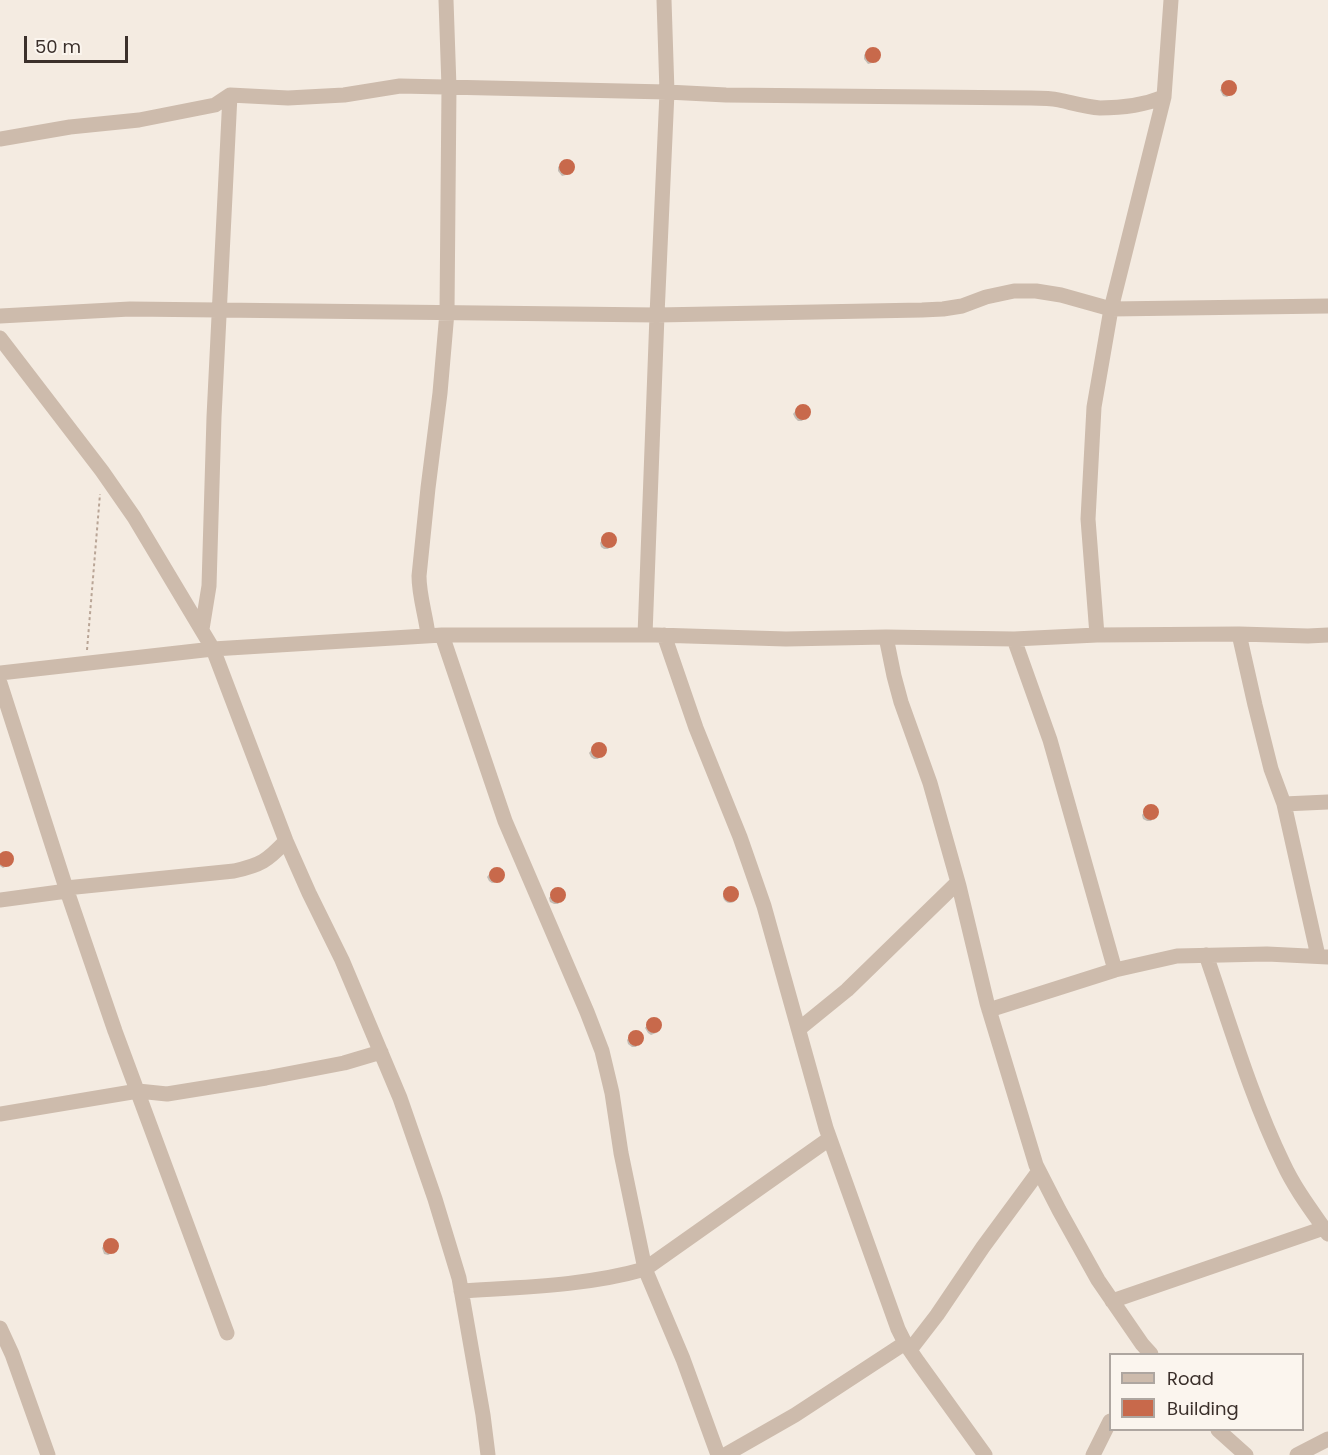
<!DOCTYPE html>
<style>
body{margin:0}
#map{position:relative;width:1328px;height:1455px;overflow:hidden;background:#f4ebe1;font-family:Poppins,sans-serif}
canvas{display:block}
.legend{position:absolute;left:1109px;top:1353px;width:195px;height:78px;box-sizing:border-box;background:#fbf5ee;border:2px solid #aea6a0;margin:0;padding:8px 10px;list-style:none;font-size:18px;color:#3b302b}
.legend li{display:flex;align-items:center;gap:12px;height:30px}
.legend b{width:30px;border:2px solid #aea6a0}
.scale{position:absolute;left:24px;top:36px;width:104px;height:27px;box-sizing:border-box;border:3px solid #3b302b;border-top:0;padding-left:8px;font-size:18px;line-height:21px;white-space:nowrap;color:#3b302b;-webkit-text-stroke:4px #fbf5ee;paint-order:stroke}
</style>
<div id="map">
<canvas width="1328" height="1455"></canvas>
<ul class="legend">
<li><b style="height:8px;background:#cdbbac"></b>Road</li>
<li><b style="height:16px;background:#c8694b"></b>Building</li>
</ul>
<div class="scale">50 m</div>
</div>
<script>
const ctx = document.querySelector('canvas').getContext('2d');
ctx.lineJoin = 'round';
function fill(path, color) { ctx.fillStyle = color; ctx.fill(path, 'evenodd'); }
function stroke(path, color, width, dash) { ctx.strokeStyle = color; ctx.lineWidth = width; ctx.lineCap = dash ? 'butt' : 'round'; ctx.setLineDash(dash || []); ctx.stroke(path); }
fill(new Path2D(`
 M869 49H876L878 52 879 56 872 63 868 64 864 59V55Z
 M1230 81 1234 83 1236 87 1233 93 1227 97 1223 96 1220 90 1226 82Z
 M566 160 569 161 573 164V168L566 175 562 176 558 171V167Z
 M799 406H803L808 409 809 413 802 421H798L795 418 793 414Z
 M609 534 613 536 615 542 608 549H604L601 547 600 543 604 536Z
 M599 744 603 745 605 751 598 759H594L591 757 589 753 595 745Z
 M1152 806 1156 807 1158 813 1151 821H1147L1143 819 1142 815 1148 807Z
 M6 852 11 856 12 860 7 866 3 868 0 866V855Z
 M497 868 501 870 503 876 498 882 492 883 489 881 487 877 493 869Z
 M723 896a7 7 0 1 1 14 0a7 7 0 1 1-14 0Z
 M559 889 564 892 565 896 558 904H554L550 902 549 898 555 890Z
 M655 1019 658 1020 660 1027 656 1033 651 1035 648 1033 645 1028 651 1020Z
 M637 1031 641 1033 642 1039 636 1047H632L628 1044 627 1040 633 1032Z
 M111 1239 115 1241 117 1247 112 1253 108 1255 104 1254 102 1248 107 1240Z`), '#0003');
fill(new Path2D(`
 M865 55a8 8 0 1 1 16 0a8 8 0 1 1-16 0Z
 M1221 88a8 8 0 1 1 16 0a8 8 0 1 1-16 0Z
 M559 167a8 8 0 1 1 16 0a8 8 0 1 1-16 0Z
 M795 412a8 8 0 1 1 16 0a8 8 0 1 1-16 0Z
 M601 540a8 8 0 1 1 16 0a8 8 0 1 1-16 0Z
 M591 750a8 8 0 1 1 16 0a8 8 0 1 1-16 0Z
 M1143 812a8 8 0 1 1 16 0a8 8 0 1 1-16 0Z
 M-2 859a8 8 0 1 1 16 0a8 8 0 1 1-16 0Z
 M489 875a8 8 0 1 1 16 0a8 8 0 1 1-16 0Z
 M723 894a8 8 0 1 1 16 0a8 8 0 1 1-16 0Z
 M550 895a8 8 0 1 1 16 0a8 8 0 1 1-16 0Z
 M646 1025a8 8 0 1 1 16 0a8 8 0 1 1-16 0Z
 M628 1038a8 8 0 1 1 16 0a8 8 0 1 1-16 0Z
 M103 1246a8 8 0 1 1 16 0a8 8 0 1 1-16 0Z`), '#c8694b');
stroke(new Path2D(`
 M87 650 100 494`), '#b9a596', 2, [3, 3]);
stroke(new Path2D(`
 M0 139 70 127 139 120 215 105 230 95 288 98 344 95 400 86 667 92 726 95 1031 98C1040 98 1050 98 1059 100 1073 103 1086 107 1100 108 1122 108 1144 105 1164 97
 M0 316 130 309 657 315 922 310 943 309 962 306 986 297 1014 291H1036L1061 295 1111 309 1328 306
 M0 338 102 471 134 517 213 649 286 841 309 893 342 960 400 1098 435 1199 459 1278 483 1415 488 1455
 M202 629 209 586 214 417 230 95
 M1239 634 1255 705 1271 769 1284 804 1318 956
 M428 635C426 616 419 596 419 576L428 488 440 393 447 312 449 87 446 0
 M442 635 505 821 587 1012 602 1051 612 1093 621 1153 645 1269 683 1359 718 1455
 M645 635 657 315 667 92 664 0
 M664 635 696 728 740 837 764 906 826 1128 898 1329 905 1343 918 1362 985 1455
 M1097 635 1088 519 1094 407 1111 309 1164 97 1171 0
 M886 637 894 676 901 702 930 783 959 886 987 1003 1036 1165 1059 1210 1098 1280 1142 1344 1151 1354
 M1014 639 1050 740 1115 970
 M0 673 213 649 442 635H656L786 639 886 637 1014 639 1097 635 1239 634 1308 636 1328 635
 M0 683 66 888 115 1031 227 1333
 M1284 804 1328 802
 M66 888 234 871C261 865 267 861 286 841
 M0 900 67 891
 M1206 955C1230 1024 1251 1097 1283 1163 1295 1189 1312 1211 1328 1234
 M989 1010 1115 970 1177 956 1267 954 1328 957
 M799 1029 847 990 958 882
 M0 1114 138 1091 167 1094 266 1078 344 1063 381 1052
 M461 1291C522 1287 586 1286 645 1269L829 1139
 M1112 1301 1324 1228
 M0 1328 12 1354 48 1455
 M910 1350 937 1315 983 1247 1039 1171
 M1218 1430 1246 1455
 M725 1455 795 1415 905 1343
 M1093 1455 1110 1421
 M1297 1455 1328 1439`), '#cdbbac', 15);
</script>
